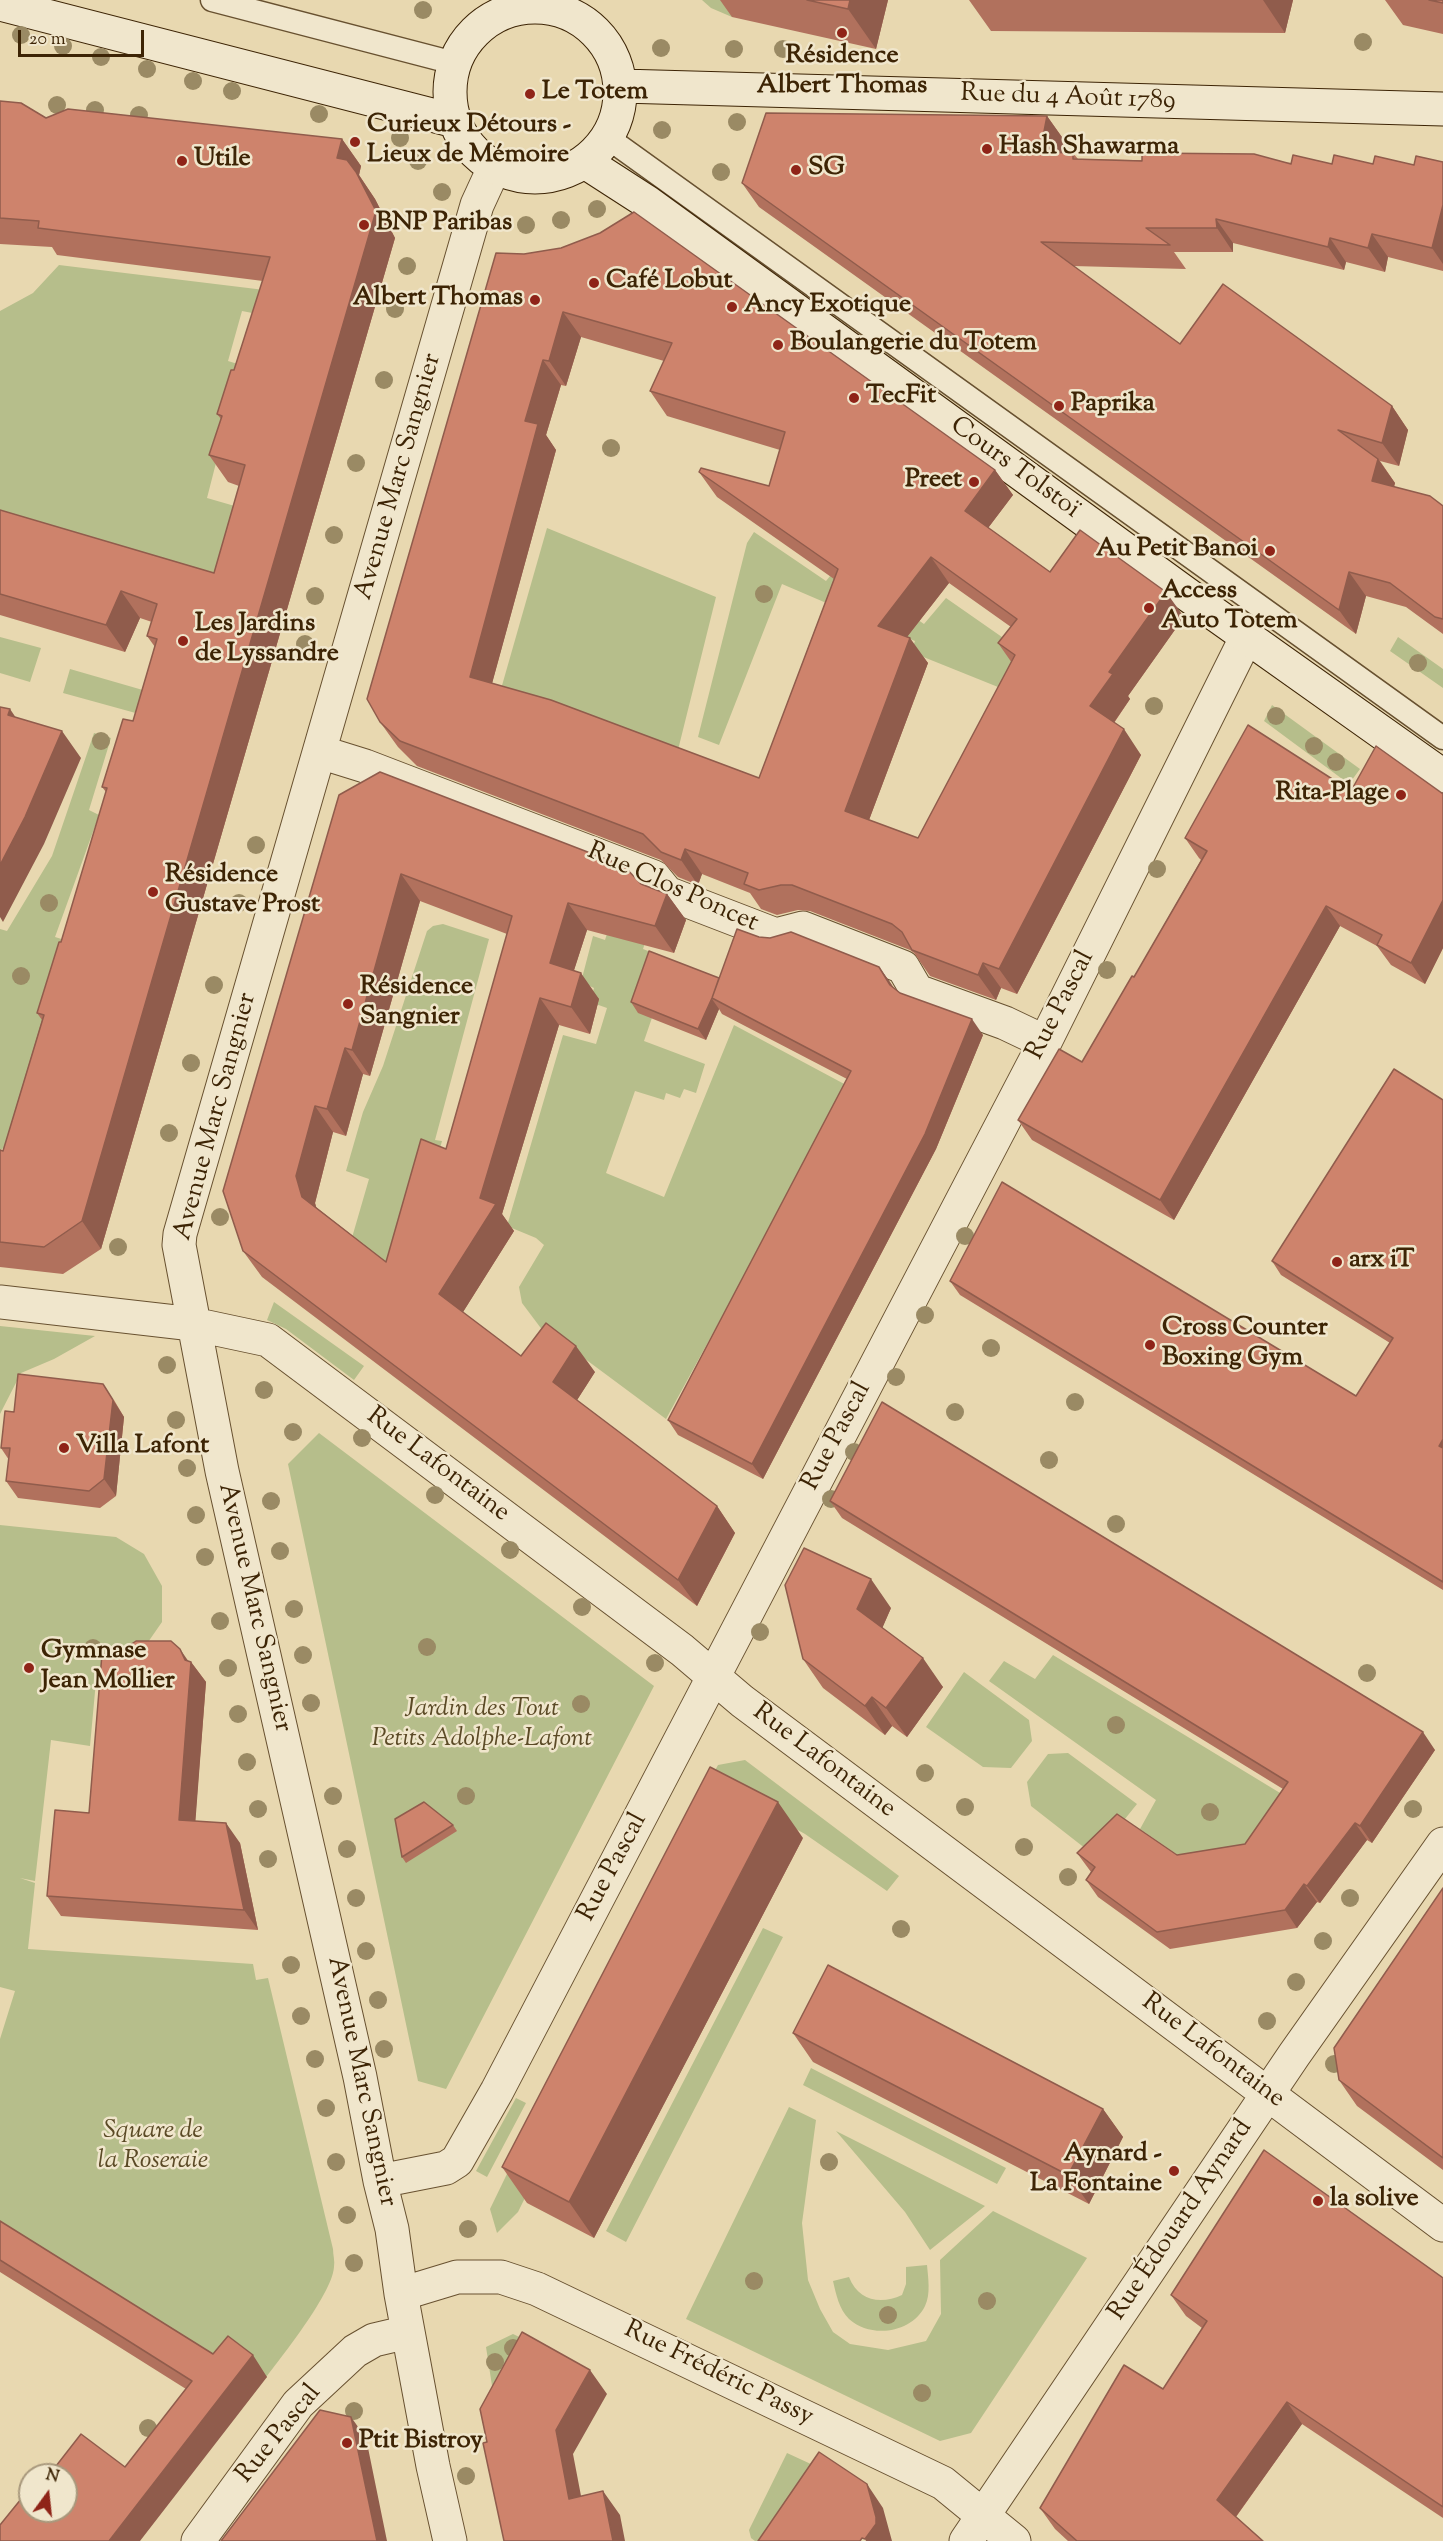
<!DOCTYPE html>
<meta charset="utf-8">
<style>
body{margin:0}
#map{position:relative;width:1443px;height:2541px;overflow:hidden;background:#e8d8b0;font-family:"Sorts Mill Goudy",serif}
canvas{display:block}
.north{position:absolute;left:18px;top:2463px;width:60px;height:60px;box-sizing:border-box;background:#f0e6cc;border:2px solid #a8987c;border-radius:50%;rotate:15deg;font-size:16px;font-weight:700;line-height:24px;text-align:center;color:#3d2405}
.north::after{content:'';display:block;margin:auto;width:21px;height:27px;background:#8f2418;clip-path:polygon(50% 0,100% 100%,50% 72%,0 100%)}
.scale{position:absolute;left:18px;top:30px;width:126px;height:27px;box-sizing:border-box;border:3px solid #3d2405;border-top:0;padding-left:8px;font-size:18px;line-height:21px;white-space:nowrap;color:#3d2405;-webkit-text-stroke:4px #f0e6cc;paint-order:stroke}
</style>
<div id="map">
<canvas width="1443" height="2541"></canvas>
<div class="north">N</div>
<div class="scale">20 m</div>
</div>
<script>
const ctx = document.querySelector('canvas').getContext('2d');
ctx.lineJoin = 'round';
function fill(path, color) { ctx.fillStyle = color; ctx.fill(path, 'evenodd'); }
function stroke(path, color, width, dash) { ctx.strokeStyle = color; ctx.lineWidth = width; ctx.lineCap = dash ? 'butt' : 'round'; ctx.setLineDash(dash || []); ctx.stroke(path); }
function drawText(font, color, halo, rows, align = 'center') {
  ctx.font = font + ' "Sorts Mill Goudy",serif'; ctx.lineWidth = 5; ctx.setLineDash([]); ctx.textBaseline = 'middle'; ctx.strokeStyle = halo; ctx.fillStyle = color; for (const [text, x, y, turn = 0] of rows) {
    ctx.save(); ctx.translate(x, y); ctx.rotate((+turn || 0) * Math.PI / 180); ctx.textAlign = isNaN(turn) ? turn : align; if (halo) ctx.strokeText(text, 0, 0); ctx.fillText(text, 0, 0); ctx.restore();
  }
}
fill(new Path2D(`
 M702 0H736L732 17 711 8Z
 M59 265 281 292 273 317 242 311 228 361 254 369 236 385 207 498 252 511 228 588 0 523V311L33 293Z
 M547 528 716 597 676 758 499 696Z
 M754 532 826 581 839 565 924 624 946 598 1022 651 970 754 998 687 911 652 915 641 782 584 719 745 698 737 747 543Z
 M0 637 41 648 30 682 0 673Z
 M1398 637 1443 669V688L1390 651Z
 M70 669 167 697 161 720 63 693Z
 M1272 705 1360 769 1349 784 1264 721Z
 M94 733 111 738 89 810 99 815 55 937 78 944 26 1136 0 1150V929L7 931 52 856Z
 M617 903 657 906 643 949 653 953 656 1006 644 1041 705 1064 696 1093 684 1089 680 1098 666 1093 664 1100 635 1091 606 1173 664 1197 734 1025 848 1086 666 1419 569 1347 552 1343 522 1303 519 1287 544 1245 536 1238 507 1226 563 1035 596 1044 607 1008 590 1002 594 988 581 982 593 936 605 940Z
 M443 924 489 939 435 1140 442 1141 407 1265 399 1275 351 1241 369 1179 346 1171 363 1112 383 1066 427 931 433 926Z
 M274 1302 364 1366 354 1380 286 1329 267 1320Z
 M0 1326 95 1336 54 1359 21 1373 0 1414Z
 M319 1433 654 1686 446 2089 418 2081 288 1464Z
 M0 1525 116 1537 144 1554 162 1586V1622L146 1645 116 1666 97 1670 90 1746 51 1740 35 1881 20 1878 35 1883 28 1949 253 1964 256 1980 268 1978 333 2249C333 2255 335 2261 334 2267 332 2296 274 2366 255 2392L0 2233V2039L15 1991 0 1987Z
 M1053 1655 1290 1799 1255 1853 1191 1864 1140 1829 1156 1800 989 1681 1004 1661 1035 1679Z
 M964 1672 1029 1720 1032 1741 1011 1768 983 1767 926 1727Z
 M1068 1753 1137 1804 1095 1856 1031 1806 1027 1782 1048 1754Z
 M745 1760 899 1876 887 1891 805 1834 732 1794 676 1844 718 1765Z
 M763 1928 783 1937 626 2242 606 2231Z
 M811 2068 1006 2168 997 2184 803 2085Z
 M516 2098 526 2103 487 2177 476 2171Z
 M789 2107 816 2120 802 2223 808 2280 820 2309 833 2332 850 2344 888 2350 926 2341 941 2314 940 2260 993 2211 1087 2258 971 2433 940 2441 686 2319Z
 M836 2131 985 2206 930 2250 905 2212Z
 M520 2147H550L518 2212 497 2233 490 2209Z
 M927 2265C928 2277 931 2294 925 2306 912 2333 871 2339 849 2319 839 2309 836 2294 833 2281L849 2277C858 2301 881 2305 902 2295L906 2284V2267Z
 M513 2334 532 2343 495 2405 486 2347Z
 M787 2453 826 2471 779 2541H755L751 2538 749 2530Z`), '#b6be8b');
const lane = new Path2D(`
 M212 0 454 63
 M608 138 1443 738`);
const street = new Path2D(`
 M320 752 365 766 654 877 667 893 776 935 803 928 903 967 917 991 1005 1023 1045 1042
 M0 1302 193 1324 268 1340 682 1650 742 1701 1443 2225
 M380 2181 446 2168 457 2161 497 2091 1045 1042 1247 636
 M401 2294 457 2277H501L537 2289 943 2483 1014 2541
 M198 2541 298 2404 355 2351 374 2340 408 2332
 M450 2541 433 2466 401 2294 392 2229 380 2181 360 2077 222 1471 179 1245 180 1234 477 205 494 168
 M966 2541 1294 2055 1443 1844`);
const secondary = new Path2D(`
 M0 4 455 121
 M450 92a85 85 0 1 1 170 0a85 85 0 1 1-170 0Z
 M621 86 1443 109
 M585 162 647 202 1188 595 1443 776`);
stroke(lane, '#685130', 25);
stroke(street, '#685130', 35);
stroke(secondary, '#3d2405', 35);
stroke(lane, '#f0e6cc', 22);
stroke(street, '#f0e6cc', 33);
stroke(secondary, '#f0e6cc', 33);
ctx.fillStyle = '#9a8a64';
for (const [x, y] of [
 [423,10],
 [21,35],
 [1363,42],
 [63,46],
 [661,48],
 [734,49],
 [783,49],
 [101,57],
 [147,69],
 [193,81],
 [232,91],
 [57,105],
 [95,110],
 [319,114],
 [139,115],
 [737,122],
 [662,130],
 [400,138],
 [418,161],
 [721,172],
 [442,192],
 [597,209],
 [561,220],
 [526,225],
 [407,266],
 [395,309],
 [384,380],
 [611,448],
 [356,463],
 [334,535],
 [764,594],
 [315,596],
 [305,644],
 [1418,663],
 [1154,706],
 [1276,716],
 [101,741],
 [1314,746],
 [1336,762],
 [256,845],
 [1157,869],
 [49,903],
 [239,903],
 [1107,970],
 [21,976],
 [214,985],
 [191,1063],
 [169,1133],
 [220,1217],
 [965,1236],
 [118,1247],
 [925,1315],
 [991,1348],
 [167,1365],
 [896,1377],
 [264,1390],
 [1075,1402],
 [955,1412],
 [176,1420],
 [293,1432],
 [362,1438],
 [854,1452],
 [1049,1460],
 [187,1468],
 [435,1495],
 [831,1499],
 [271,1501],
 [196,1515],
 [1116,1524],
 [510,1550],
 [280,1551],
 [205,1557],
 [582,1607],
 [294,1609],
 [220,1621],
 [760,1632],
 [427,1647],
 [93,1648],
 [303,1655],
 [655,1663],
 [228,1668],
 [1367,1673],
 [311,1703],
 [581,1704],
 [238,1714],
 [1116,1725],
 [247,1762],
 [925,1773],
 [333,1796],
 [466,1796],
 [965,1807],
 [258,1809],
 [1413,1809],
 [1210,1812],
 [1024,1847],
 [347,1849],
 [268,1859],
 [1068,1877],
 [356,1898],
 [1350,1898],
 [901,1929],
 [1323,1941],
 [366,1951],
 [291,1965],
 [1296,1982],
 [378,2000],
 [301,2016],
 [1267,2021],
 [384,2049],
 [315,2059],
 [1334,2064],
 [326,2108],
 [336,2162],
 [829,2162],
 [347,2215],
 [468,2229],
 [354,2263],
 [754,2281],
 [987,2301],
 [888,2315],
 [513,2348],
 [495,2362],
 [922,2393],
 [354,2411],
 [148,2428],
 [466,2476]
]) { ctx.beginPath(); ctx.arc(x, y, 9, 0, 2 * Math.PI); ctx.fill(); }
fill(new Path2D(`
 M720 0H888L876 49 732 17Z
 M969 0H1293L1285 33 991 31Z
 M1385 0H1443V34L1403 25Z
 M0 101 46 118 342 139 361 166 359 175 375 199 395 238 101 1249 63 1274 0 1267V1150L3 1151 42 1020 37 1013 61 942 106 792 102 787 133 721 155 647 147 636 152 622 140 618 125 652 0 615V510L214 573 239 486 228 482 209 455 221 419 217 414 234 370 263 281 57 255 52 247 0 244Z
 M1047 116 1064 140 1062 153H1073L1078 159 1414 165 1443 162V271L1388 257 1385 272 1346 262 1344 270 1233 243V252H1174L1186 269 1073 266 1180 344 1392 406 1408 430 1399 466 1380 461 1395 483 1394 487 1443 506V634L1406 607 1366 596 1356 634 759 207 742 183Z
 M496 253 995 470 1013 495 988 528 1050 572 1184 617 1128 696 1130 699 1114 723 1141 755 1017 994 1001 988 996 1000 930 976 914 953 910 950 810 911 798 910 777 915 761 909 750 893 702 874 698 885 678 877 661 860 417 766 398 747 380 722ZM581 337 664 361 650 391 667 416 780 450 769 486 699 472 717 497 834 579 759 778 492 683 556 450 546 435 561 385 566 386ZM949 583 1011 627 998 643 1012 663 918 838 869 820 928 663 907 637Z
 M1351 791 1443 794V948L1425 984 1391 965 1377 946 1340 926 1174 1220 1032 1140 1018 1120 1082 1062 1134 977 1201 860 1199 858 1185 838Z
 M339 795 641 884 667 894 686 920 674 953 587 930 574 970 599 999 590 1034 559 1025 502 1214 514 1231 463 1312 521 1356 595 1372 577 1400 717 1506 735 1533 697 1606 262 1277 243 1251ZM420 901 507 934 446 1149 386 1262 316 1207 315 1203 333 1132 346 1136 363 1074 370 1076Z
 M759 937 879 967 894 988 900 993 983 1035 936 1149 763 1479 678 1435 668 1420 847 1079 722 1014 719 1009 706 1040 638 1013 631 1002 719 978Z
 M1443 1100V1590L960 1295 950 1281 1356 1396 1390 1343 1281 1275 1272 1261Z
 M114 1400 124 1417 116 1496 100 1508 18 1498 6 1481 9 1460 1 1448 14 1412Z
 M830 1501 1435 1750 1372 1843 1367 1840 1320 1903 1317 1902 1297 1928 1170 1949 1098 1897 1086 1880 1091 1872 1077 1853 1177 1855 1245 1844 1283 1789 842 1518Z
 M891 1608 882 1628 943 1687 907 1737 892 1726 885 1735 823 1688 803 1659Z
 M188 1661 191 1662 206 1682 195 1821 240 1843 258 1930 61 1916 47 1896 89 1813Z
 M453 1825 457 1831 406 1863 402 1857Z
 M803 1838 594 2238 527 2203 502 2167Z
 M1443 1888V2170L1357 2106 1339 2080Z
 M793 2033 1103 2109 1123 2137 1089 2204 813 2062Z
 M0 2221 213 2354 267 2377 125 2467 186 2389 0 2272Z
 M1443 2278V2518L1302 2424 1236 2517 1263 2541H1068L1055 2529 1040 2508 1163 2389 1202 2328 1186 2316 1171 2295Z`), '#b1715d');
fill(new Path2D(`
 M850 0H888L876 49 848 9Z
 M1263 0H1293L1285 33Z
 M1047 116 1064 140 1057 176 1040 152Z
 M342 139 361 166 359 175 375 199 395 238 101 1249 82 1221 337 158Z
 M1443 205V264L1432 248Z
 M1216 219 1233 243V252L1217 228Z
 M1372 234 1388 257 1385 272 1368 248Z
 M1330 238 1346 262 1344 270 1328 247Z
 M563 312 581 337 566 386 549 361Z
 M543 360 561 385 546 435 556 450 487 702 470 677 525 421Z
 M1392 406 1408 430 1399 466 1382 443Z
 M1378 459 1395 483 1389 505 1372 481Z
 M995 470 1013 495 982 536 965 511Z
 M931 557 949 583 896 651 878 626Z
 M1349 572 1366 596 1356 634 1339 610Z
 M121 591 140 618 125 652 106 625Z
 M1166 592 1184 617 1128 696 1130 699 1108 731 1090 706 1109 672Z
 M910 638 928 663 863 836 845 811Z
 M10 709 29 737 8 715Z
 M1124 729 1141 755 1017 994 999 969Z
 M62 731 81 758 44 844 3 922 0 917V865Z
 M685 849 702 874 698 885 681 860Z
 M401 874 420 901 370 1076 352 1050Z
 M667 894 686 920 674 953 655 926Z
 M1443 900V948L1425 984 1411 963Z
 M568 903 587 930 568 989 550 963Z
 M1326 906 1340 926 1174 1220 1160 1200Z
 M983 963 1001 988 996 1000 978 975Z
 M879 967 890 982 901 1000 890 985Z
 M581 973 599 999 590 1034 571 1007Z
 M540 998 559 1025 502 1214 514 1231 458 1320 439 1294 480 1198Z
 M712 999 719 1009 706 1040 698 1029Z
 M972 1019 983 1035 936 1149 763 1479 752 1464Z
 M345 1048 363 1074 346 1136 327 1109Z
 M315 1106 333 1132 315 1203 321 1223 302 1197 296 1176Z
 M576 1346 595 1372 572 1408 553 1382Z
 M103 1384 124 1417 116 1496 104 1479Z
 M1443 1439V1452L1439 1446Z
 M717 1506 735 1533 697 1606 678 1580Z
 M871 1579 891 1608 878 1638 857 1609Z
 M180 1649 191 1665V1662L206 1682 194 1840 179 1820 185 1660Z
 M923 1658 943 1687 907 1737 886 1708Z
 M872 1697 892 1726 885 1735 865 1706Z
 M1423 1732 1435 1750 1372 1843 1360 1826Z
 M778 1802 803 1838 594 2238 569 2202Z
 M226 1823 240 1843 258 1930 244 1910Z
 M1355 1823 1367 1840 1320 1903 1307 1886Z
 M1304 1884 1317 1902 1297 1928 1285 1910Z
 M1103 2109 1123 2137 1089 2204 1068 2175Z
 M253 2355 267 2377 140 2541H109Z
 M590 2370 607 2394 573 2454 586 2522 569 2499 556 2430Z
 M1287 2402 1302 2424 1232 2522 1217 2500Z
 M351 2417 366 2438 387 2541H377Z
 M867 2484 883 2508 892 2541H866L865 2539Z
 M603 2491 620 2515 625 2541H613Z`), '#905c4c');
const building = new Path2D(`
 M807 0H850L848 9Z
 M1429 0H1443V3Z
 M0 101 21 103 46 118 68 109 342 139 337 158 347 160 356 172 376 211 82 1221 44 1247 0 1242V1150L3 1151 44 1015 37 1013 59 942H61L107 788 102 787 123 719 133 721 157 639 147 636 157 604 121 591 106 625 0 594V510L214 573 245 465 209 455 222 416 217 414 231 370H234L270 257 38 228 39 221 0 218Z
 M766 113 1047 116 1040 152 1073 153V159L1142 161V153L1254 154 1291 164 1293 155 1332 164 1334 155 1373 164 1375 156 1414 165 1416 156 1443 162V205L1432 248 1372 234 1368 248 1330 238 1328 247 1216 219 1217 228H1146L1170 245 1041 242 1180 344 1223 284 1392 406 1382 443 1338 430 1378 459 1372 481 1430 496 1443 506V619L1435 617 1390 583 1349 572 1339 610 742 183Z
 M634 212 995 470 965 511 1050 572 1080 530 1166 592 1109 672 1113 674 1090 706 1124 729 999 969 983 963 978 975 912 950 902 932 892 924 792 885H781L759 890 744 884 748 873 685 849 681 860 661 852 643 834 400 741 380 722 367 699 496 253 524 254 561 248 600 233ZM563 312 672 343 650 391 785 432 769 486 701 468 699 472 838 569 759 778 551 700 470 677 538 424 525 421 543 360 549 361ZM931 557 1017 619 998 643 1015 655 918 838 845 811 910 638 878 626Z
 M0 707 10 709 8 715 62 731 25 817 0 865Z
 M1248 725 1351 791 1376 746 1443 794V900L1411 963 1377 945 1382 935 1326 906 1160 1200 1018 1120 1059 1049 1082 1062 1132 976 1134 977 1207 851 1185 838Z
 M380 772 624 866 641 884 667 894 655 926 568 903 550 963 581 973 571 1007 540 998 480 1198 496 1204 439 1294 521 1356 546 1323 576 1346 553 1382 717 1506 678 1580 243 1251 223 1191 339 795ZM401 874 512 916 446 1149 421 1139 386 1262 302 1197 296 1176 315 1106 327 1109 345 1048 352 1050Z
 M737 929 759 937 770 938 791 932 879 967 890 985 900 993 972 1019 925 1134 752 1464 668 1420 851 1071 712 998Z
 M649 951 719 978 712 998 698 1029 631 1002Z
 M1394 1069 1443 1100V1439L1439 1446 1443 1448V1582L950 1281 1002 1182 1356 1396 1393 1338 1272 1261Z
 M18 1374 103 1384 113 1400 104 1479 89 1491 6 1481 10 1448H1L5 1411 14 1412Z
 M882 1402 1423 1732 1360 1826 1355 1823 1307 1886 1304 1884 1285 1910 1157 1932 1086 1880 1095 1867 1077 1853 1117 1814 1177 1855 1245 1844 1288 1782 830 1501Z
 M804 1548 871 1579 857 1609 923 1658 886 1708 872 1697 865 1706 803 1659 785 1585Z
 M136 1641H171L180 1649 185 1660 191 1662 179 1820 226 1823 244 1910 47 1896 55 1810 89 1813 102 1654 115 1655Z
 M710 1767 778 1802 569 2202 502 2167Z
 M424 1802 453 1825 402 1857 395 1819Z
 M1443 1888V2158L1339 2080 1334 2048Z
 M828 1965 1103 2109 1068 2175 793 2033Z
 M1264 2150 1443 2278V2507L1287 2402 1217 2500 1263 2541H1077L1040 2508 1124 2365 1163 2389 1207 2321 1171 2295Z
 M0 2221 213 2354 228 2336 253 2355 109 2541H0V2525L30 2488V2511H66V2475H49L81 2434 125 2467 192 2381 0 2260Z
 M522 2332 590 2370 556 2430 569 2499 603 2491 613 2541H504L483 2443 487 2442 480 2409Z
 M320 2410 351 2417 377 2541H221Z
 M819 2452 867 2484 876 2517V2524L865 2539 862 2538 860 2541H758Z`);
fill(building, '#ce836c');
stroke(building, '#905c4c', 1.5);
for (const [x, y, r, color] of [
 [842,33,6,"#8f2418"],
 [530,94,6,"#8f2418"],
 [355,142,6,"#8f2418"],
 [987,149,6,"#8f2418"],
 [182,161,6,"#8f2418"],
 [796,170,6,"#8f2418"],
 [364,225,6,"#8f2418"],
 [594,283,6,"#8f2418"],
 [535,300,6,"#8f2418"],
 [732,307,6,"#8f2418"],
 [778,345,6,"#8f2418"],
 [854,398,6,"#8f2418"],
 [1059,406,6,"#8f2418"],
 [974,482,6,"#8f2418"],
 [1270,551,6,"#8f2418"],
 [1149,608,6,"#8f2418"],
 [183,641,6,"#8f2418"],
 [1401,795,6,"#8f2418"],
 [153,892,6,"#8f2418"],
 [348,1004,6,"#8f2418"],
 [1337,1262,6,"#8f2418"],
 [1150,1345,6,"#8f2418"],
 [64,1448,6,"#8f2418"],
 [29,1668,6,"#8f2418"],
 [1174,2171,6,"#8f2418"],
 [1318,2201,6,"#8f2418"],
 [347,2443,6,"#8f2418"]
]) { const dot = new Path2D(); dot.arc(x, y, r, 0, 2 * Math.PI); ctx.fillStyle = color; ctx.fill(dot); stroke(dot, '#f0e6cc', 2); }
drawText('bold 26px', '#3d2405', '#f0e6cc', [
 ["Résidence",842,58,"center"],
 ["Albert Thomas",842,88,"center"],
 ["Le Totem",542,94],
 ["Curieux Détours -",367,127],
 ["Lieux de Mémoire",367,157],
 ["Hash Shawarma",999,149],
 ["Utile",194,161],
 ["SG",808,170],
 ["BNP Paribas",376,225],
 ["Café Lobut",606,283],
 ["Albert Thomas",523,300,"right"],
 ["Ancy Exotique",744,307],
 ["Boulangerie du Totem",790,345],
 ["TecFit",866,398],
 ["Paprika",1071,406],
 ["Preet",962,482,"right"],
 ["Au Petit Banoi",1258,551,"right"],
 ["Access",1161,593],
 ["Auto Totem",1161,623],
 ["Les Jardins",195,626],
 ["de Lyssandre",195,656],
 ["Rita-Plage",1389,795,"right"],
 ["Résidence",165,877],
 ["Gustave Prost",165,907],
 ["Résidence",360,989],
 ["Sangnier",360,1019],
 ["arx iT",1349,1262],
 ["Cross Counter",1162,1330],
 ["Boxing Gym",1162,1360],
 ["Villa Lafont",76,1448],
 ["Gymnase",41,1653],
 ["Jean Mollier",41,1683],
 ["Aynard -",1162,2156,"right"],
 ["La Fontaine",1162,2186,"right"],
 ["la solive",1330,2201],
 ["Ptit Bistroy",359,2443]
], 'left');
drawText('26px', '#3d2405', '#f0e6cc', [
 ["Rue du 4 Août 1789",1068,99,2],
 ["Cours Tolstoï",1014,469,36],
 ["Avenue Marc Sangnier",400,477,-74],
 ["Rue Clos Poncet",672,889,24],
 ["Rue Pascal",1062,1006,-63],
 ["Avenue Marc Sangnier",217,1117,-75],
 ["Rue Pascal",838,1437,-62],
 ["Rue Lafontaine",437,1466,37],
 ["Avenue Marc Sangnier",253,1608,77],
 ["Rue Lafontaine",823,1762,37],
 ["Rue Pascal",614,1868,-62],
 ["Rue Lafontaine",1212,2052,37],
 ["Avenue Marc Sangnier",360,2082,78],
 ["Rue Édouard Aynard",1182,2221,-56],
 ["Rue Frédéric Passy",718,2375,26],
 ["Rue Pascal",280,2435,-51]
]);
drawText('italic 26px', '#5b4a26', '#f0e6cc', [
 ["Jardin des Tout",482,1711],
 ["Petits Adolphe-Lafont",482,1741],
 ["Square de",153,2133],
 ["la Roseraie",153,2163]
]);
</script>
